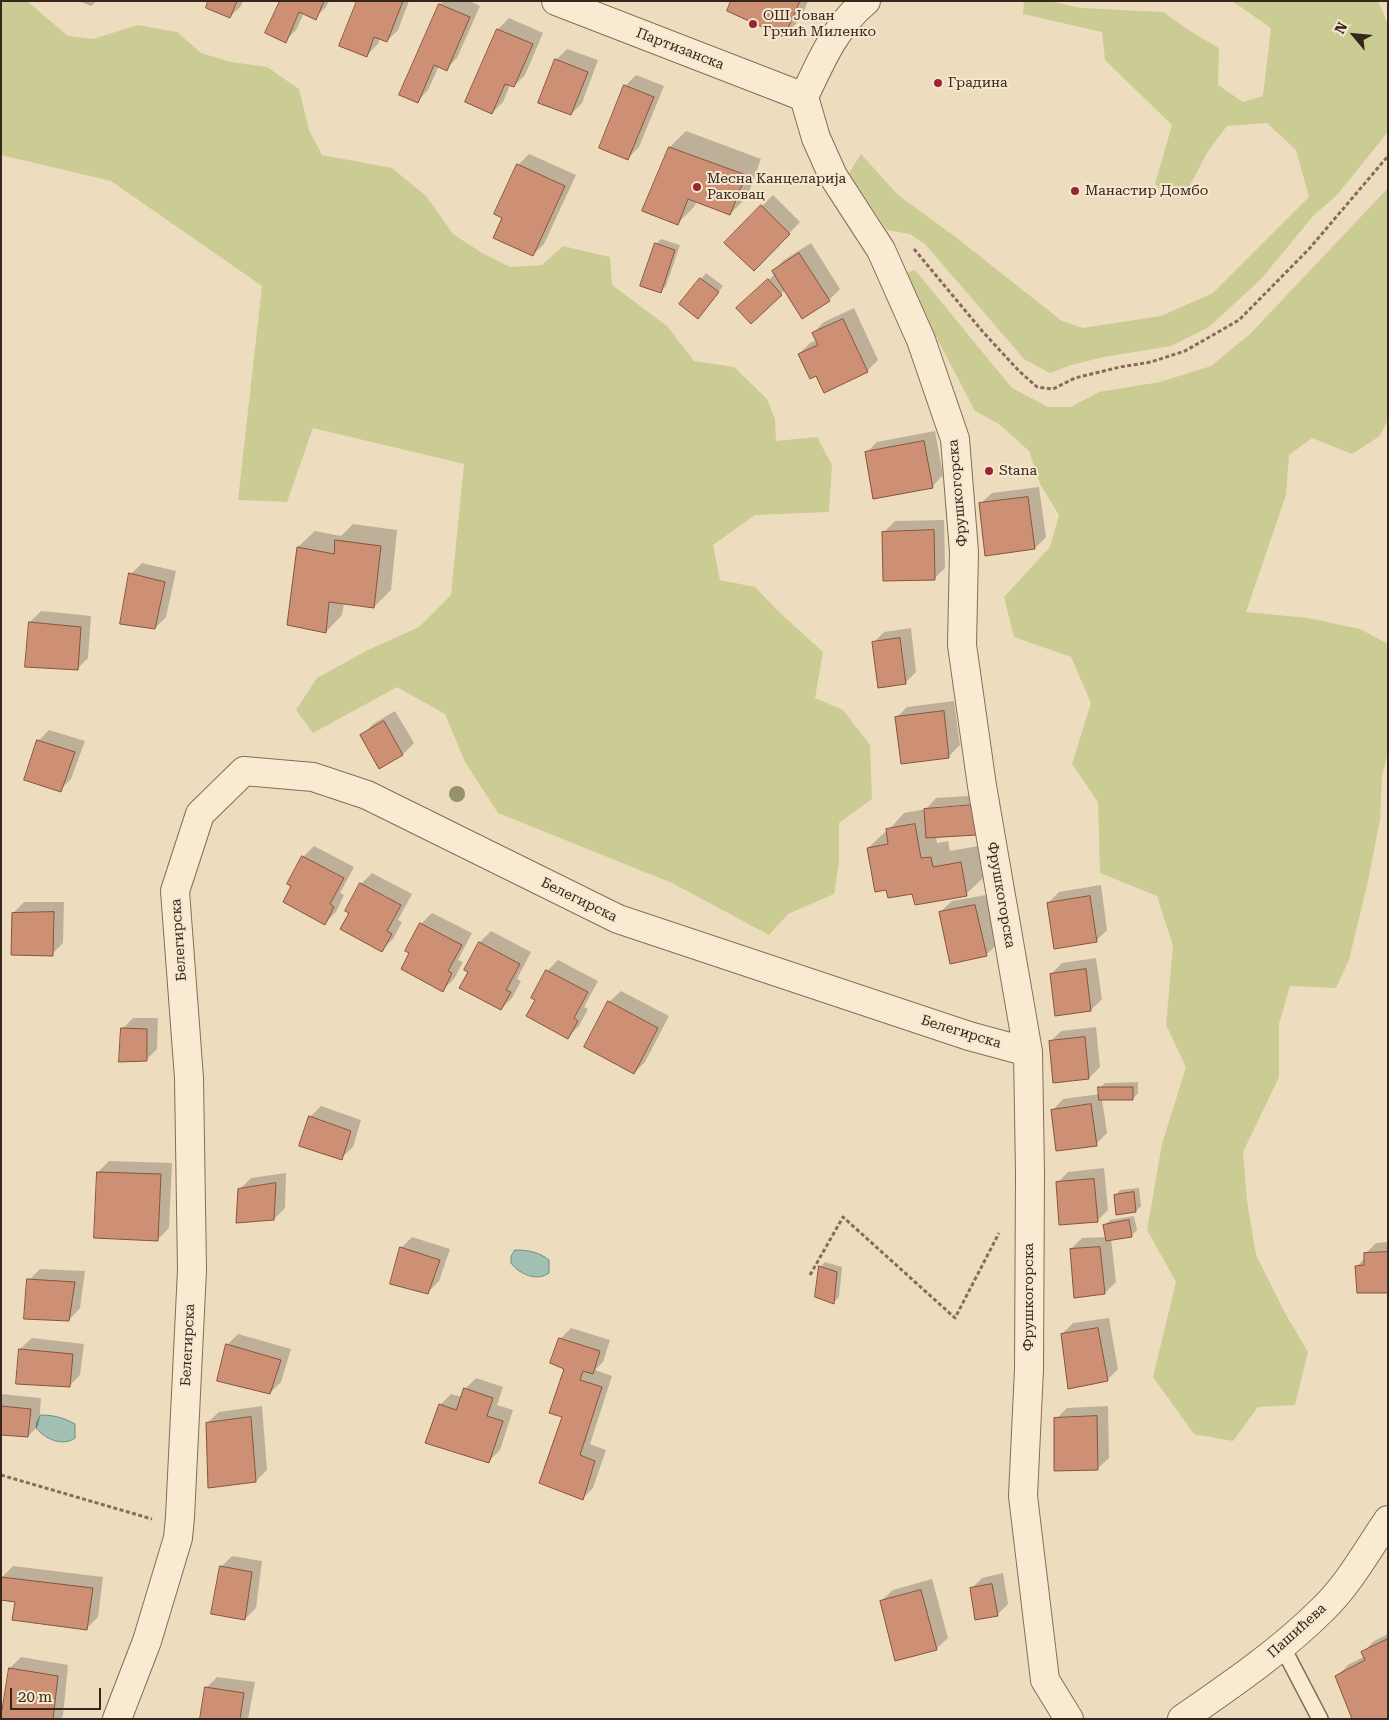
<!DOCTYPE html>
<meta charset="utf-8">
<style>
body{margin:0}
#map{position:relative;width:1389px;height:1720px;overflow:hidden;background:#eedcbf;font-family:"Roboto Serif",serif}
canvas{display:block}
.frame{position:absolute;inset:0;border:2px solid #36261c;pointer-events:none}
.north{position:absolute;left:1329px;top:10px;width:50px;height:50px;-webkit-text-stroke:4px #f6e7cf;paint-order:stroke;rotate:298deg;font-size:14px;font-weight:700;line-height:20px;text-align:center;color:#36261c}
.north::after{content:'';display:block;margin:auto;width:18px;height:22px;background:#36261c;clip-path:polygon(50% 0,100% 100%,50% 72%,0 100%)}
.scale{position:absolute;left:10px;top:1688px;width:91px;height:22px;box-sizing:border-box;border:2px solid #36261c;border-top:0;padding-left:6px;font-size:15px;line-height:18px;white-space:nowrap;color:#36261c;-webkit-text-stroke:4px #f6e7cf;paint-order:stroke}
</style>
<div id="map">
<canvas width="1389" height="1720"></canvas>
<div class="frame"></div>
<div class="north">N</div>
<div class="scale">20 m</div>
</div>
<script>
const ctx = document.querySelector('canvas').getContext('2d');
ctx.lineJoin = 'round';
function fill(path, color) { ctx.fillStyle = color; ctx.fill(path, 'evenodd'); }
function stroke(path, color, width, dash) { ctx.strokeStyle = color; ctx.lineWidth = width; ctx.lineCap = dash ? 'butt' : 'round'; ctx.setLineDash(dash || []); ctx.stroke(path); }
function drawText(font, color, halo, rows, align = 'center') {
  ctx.font = font + ' "Roboto Serif",serif'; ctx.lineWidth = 4; ctx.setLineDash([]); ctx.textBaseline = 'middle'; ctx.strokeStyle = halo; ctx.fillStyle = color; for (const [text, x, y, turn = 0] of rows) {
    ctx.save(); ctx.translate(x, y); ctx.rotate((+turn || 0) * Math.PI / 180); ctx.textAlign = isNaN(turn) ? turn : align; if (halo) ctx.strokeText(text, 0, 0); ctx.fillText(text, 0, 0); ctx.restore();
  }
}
fill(new Path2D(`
 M1 1H27L68 36 93 39 138 25 177 32 201 53 231 62 267 67 299 89 309 130 322 155 392 168 427 197 453 234 482 253 510 267 542 265 563 246 610 257 612 285 667 326 694 361 734 367 767 399 775 419 776 441 817 437 832 465 829 512 755 515 713 545 720 580 755 587 778 611 823 652 815 698 843 710 870 745 872 799 839 823V863L834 894 788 914 769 935 672 883 498 813 465 762 445 714 397 687 313 733 296 710 317 678 366 651 419 627 451 595 464 464 313 428 287 502 238 500 262 286 111 181 1 155Z
 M1024 1H1049L1081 8 1163 12 1190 31 1219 48 1218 85 1243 102 1263 96 1271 28 1232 1H1378L1388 24V132L1337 195 1314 215 1261 279 1209 327 1171 346 1104 357 1071 365 1050 373 1024 359 925 244 910 234 887 230 849 173 861 154 898 195 953 235 1062 321 1083 328 1161 316 1213 293 1309 197 1296 150 1267 123 1227 126 1208 151 1189 187 1172 199 1155 184 1172 125 1105 60 1102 32 1023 14Z
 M1388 188V419L1380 436 1352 454 1312 438 1289 455 1286 495 1246 612 1308 618 1360 629 1388 644V752L1382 776 1380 820 1368 881 1349 960 1336 988 1290 986 1279 1024V1077L1243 1152 1247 1201 1256 1255 1285 1313 1308 1352 1295 1405 1258 1407 1233 1441 1194 1434 1153 1377 1176 1282 1147 1230 1162 1144 1186 1067 1166 1025 1173 946 1157 896 1100 873 1098 802 1072 764 1091 703 1071 657 1014 637 1004 597 1050 547 1059 515 1040 484 1029 451 999 424 975 411 903 274 915 270 1012 388 1048 407H1071L1099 392 1160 382 1211 366 1250 334Z`), '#cbcc93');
const water = new Path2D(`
 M515 1250C528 1250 539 1252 549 1260V1273C537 1282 519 1274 511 1263V1257Z
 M41 1415C54 1415 64 1418 75 1424V1438C63 1447 45 1439 36 1428L37 1422Z`);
fill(water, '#a2c0b4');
stroke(water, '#698e81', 1);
fill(new Path2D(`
 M79 1H97L91 6Z
 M210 1H243L241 6 230 17Z
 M281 1H329L326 7 315 18 304 13 296 30 285 41Z
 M358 1H409L398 30 387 41 380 38 378 44 367 55Z
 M443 1H470L480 6 457 58 446 69 439 66 428 90 417 102 401 94 440 4Z
 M733 1H808L801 19 784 35Z
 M509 18 543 33 525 75 514 86 510 85 503 102 492 113 467 102 498 29Z
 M567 49 598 60 582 103 571 114 556 60Z
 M636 75 664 86 639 147 628 158 625 86Z
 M686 131 761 159 747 197 730 214 697 201 694 207 677 224 670 147Z
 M529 154 576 175 544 244 533 255 504 218 518 165Z
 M773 195 800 222 754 270 726 242Z
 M661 239 680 245 666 286 661 291 656 244Z
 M811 243 840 289 829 300 785 290 751 322 738 308 775 274 773 271 784 260Z
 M706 273 723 286 703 312 681 304Z
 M854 308 878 360 867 371 817 375 799 354 810 343 817 340 813 333 824 322Z
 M935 431 943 475 932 487 866 453 877 442Z
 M1039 487 1046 537 1035 548 980 504 992 493Z
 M944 520 945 568 934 579 884 532 895 521Z
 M353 524 397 530 391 590 374 607 344 603 342 615 326 632 298 547 315 531 341 536Z
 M142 563 176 571 166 617 155 628 131 574Z
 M41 611 91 616 88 658 77 669 30 622Z
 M911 628 916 672 905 683 873 643 884 632Z
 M954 701 960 745 949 756 896 718 907 707Z
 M395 711 414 743 403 754 362 736 373 724Z
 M49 730 85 741 71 779 60 790 38 741Z
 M985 795 987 822 976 833 936 836 937 843 948 841 950 851 978 846 983 878 966 894 913 892 887 889 868 848 885 832 888 831 904 813 926 809 936 798ZM980 804V806L935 809V807Z
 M314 846 354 867 340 893 344 895 336 912 325 923 293 885 303 857Z
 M372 873 412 894 398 920 402 922 393 939 382 950 350 912 361 884Z
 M1101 885 1107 930 1096 941 1048 903 1059 892Z
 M986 895 997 944 986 955 940 912 952 901Z
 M24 902H64L63 943 52 954 13 913Z
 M432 913 472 933 458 960 463 962 454 979 443 990 411 952 421 924Z
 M491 931 531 952 517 979 521 981 512 998 501 1009 469 971 480 942Z
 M1096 958 1102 999 1091 1010 1051 974 1062 963Z
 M558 960 598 981 584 1007 588 1009 579 1026 568 1037 537 1000 547 971Z
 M621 991 669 1016 645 1062 634 1073 609 1002Z
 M133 1018H158L157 1049 146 1060 122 1029Z
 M1096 1027 1100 1067 1089 1078 1050 1042 1061 1031Z
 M1138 1082V1093L1133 1099H1102L1107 1133 1096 1144 1052 1111 1063 1099 1100 1094V1088L1105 1083Z
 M321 1106 361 1120 353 1147 341 1158 310 1117Z
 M109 1161 172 1163 169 1228 158 1239 98 1172Z
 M1104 1168 1108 1210 1097 1221 1057 1183 1068 1172Z
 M286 1173 285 1208 274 1219 240 1189 251 1178Z
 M1139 1188 1141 1206 1136 1211 1115 1196 1120 1190Z
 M1134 1216 1137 1230 1131 1236 1111 1239 1116 1282 1105 1293 1071 1249 1082 1238 1107 1237 1105 1225 1110 1220Z
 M412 1237 450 1249 439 1281 428 1292 401 1248Z
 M1388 1242V1292L1357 1266 1365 1258V1254L1376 1243Z
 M825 1262 842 1267 839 1297 834 1302 820 1267Z
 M40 1269 85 1271 80 1308 69 1320 29 1280Z
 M1109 1318 1118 1369 1107 1380 1062 1334 1073 1323Z
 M571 1328 610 1340 603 1362 595 1370 612 1376 590 1444 606 1450 593 1488 582 1499 563 1416 566 1368 560 1339Z
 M238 1334 291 1349 281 1382 270 1393 227 1345Z
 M32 1338 84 1344 80 1375 69 1386 20 1349Z
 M476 1378 503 1387 497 1405 513 1410 500 1450 489 1461 440 1405 451 1394 462 1397 465 1389Z
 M1 1394 41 1398 39 1425 28 1436 1 1434Z
 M262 1406 267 1470 256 1481 207 1423 219 1412Z
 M1108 1406 1109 1458 1097 1469 1056 1419 1067 1408Z
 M232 1556 262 1561 256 1608 245 1619 221 1567Z
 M13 1566 103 1577 98 1617 87 1628 16 1600 1 1581 2 1577Z
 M1003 1573 1008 1604 997 1615 971 1589 982 1578Z
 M932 1579 948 1638 936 1649 881 1601 893 1590Z
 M1388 1634V1719L1337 1676 1348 1665 1365 1656 1363 1652 1374 1641Z
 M21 1657 68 1665 63 1716 60 1719H1L10 1668Z
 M217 1677 255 1682 248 1719H202L206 1688Z`), '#0003');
const building = new Path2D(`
 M208 1H237L230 18 206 8Z
 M280 1H324L316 20 299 12 286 43 265 33Z
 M357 1H403L387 42 374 37 367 57 339 46Z
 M731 1H800L784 37 727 11Z
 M439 4 470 17 447 71 434 65 418 103 399 95Z
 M497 29 533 44 514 87 505 84 492 114 465 102Z
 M555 59 588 72 571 115 538 103Z
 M624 85 654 97 628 160 599 148Z
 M669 147 746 175 730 215 688 199 678 225 642 211Z
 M517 164 565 186 533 256 493 238 502 218 494 214Z
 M761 205 790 234 754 271 724 243Z
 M655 243 675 250 661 293 640 286Z
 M799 253 830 301 802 319 772 271Z
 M700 278 719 292 698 319 679 304Z
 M768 279 782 295 751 324 736 308Z
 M843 319 868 372 824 393 816 376 810 379 798 354 818 345 812 333Z
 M924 441 933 488 873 499 865 452Z
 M1028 497 1035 549 985 556 979 503Z
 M934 530 935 580 883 581 882 532Z
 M335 540 381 546 374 608 329 602 326 633 287 625 297 547 334 554Z
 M129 573 165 582 155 629 120 624Z
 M29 622 81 627 78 670 25 667Z
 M900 638 906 684 878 688 872 642Z
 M944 711 949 758 901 764 895 717Z
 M384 721 403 755 379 769 360 735Z
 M37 740 75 752 61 792 24 780Z
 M974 805 976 835 926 838 924 809Z
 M915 824 921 858 931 857 933 867 961 862 967 896 915 905 912 894 888 898 886 890 875 892 867 848 888 844 886 829Z
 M302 856 344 878 330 904 334 907 325 925 283 902 291 886 287 884Z
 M360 883 401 905 387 931 392 934 382 952 340 929 349 913 345 911Z
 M1090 896 1097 942 1054 949 1047 903Z
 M975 905 987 956 950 964 939 912Z
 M54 912 53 956 11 955 12 913Z
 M420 923 462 945 448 971 452 973 443 992 401 969 409 953 405 951Z
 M479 942 520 964 506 990 511 992 501 1010 459 988 468 972 464 970Z
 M1086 969 1091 1011 1055 1016 1050 974Z
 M546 970 588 992 574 1018 578 1021 568 1039 526 1016 535 1000 531 998Z
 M608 1001 658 1028 634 1074 584 1047Z
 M121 1028 147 1029V1061L119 1062Z
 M1085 1037 1089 1079 1053 1083 1049 1041Z
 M1098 1087H1133V1100H1099Z
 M1091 1104 1097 1146 1056 1151 1051 1110Z
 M309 1116 351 1131 342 1160 299 1146Z
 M97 1172 161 1174 158 1241 94 1238Z
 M1094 1179 1098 1222 1059 1225 1056 1182Z
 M276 1183 274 1220 236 1223 238 1189Z
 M1134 1192 1136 1212 1116 1215 1114 1195Z
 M1129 1220 1132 1237 1106 1241 1103 1225Z
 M400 1247 440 1260 428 1294 390 1284Z
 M1100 1247 1105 1294 1074 1298 1070 1249Z
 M1388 1252V1293H1357L1355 1266 1364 1265V1253Z
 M819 1266 837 1272 834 1304 815 1297Z
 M27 1279 75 1282 69 1321 24 1319Z
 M1098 1328 1108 1381 1068 1389 1061 1334Z
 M559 1338 600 1351 593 1374 583 1371 580 1380 602 1387 580 1455 595 1461 583 1500 539 1483 562 1417 549 1413 564 1369 550 1363Z
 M226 1344 281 1360 270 1394 217 1381Z
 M19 1349 73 1354 70 1387 16 1384Z
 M464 1388 493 1398 487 1416 503 1421 489 1463 425 1443 439 1404 456 1410Z
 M1 1406 31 1409 28 1437 1 1435Z
 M1097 1416 1098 1470 1054 1471V1418Z
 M251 1417 256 1482 208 1488 206 1423Z
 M220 1566 252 1572 245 1620 211 1614Z
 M1 1577 93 1588 87 1630 12 1620 15 1602 1 1600Z
 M992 1584 998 1616 975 1620 970 1588Z
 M921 1590 937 1650 895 1661 880 1601Z
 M1388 1639V1719H1352L1335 1676 1365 1660 1361 1652Z
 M9 1668 58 1676 53 1719H1Z
 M205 1687 244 1693 240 1719H200Z`);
fill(building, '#cd9074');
stroke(building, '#87533d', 1);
const lane = new Path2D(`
 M1282 1646 1320 1719`);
const street = new Path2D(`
 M556 1 804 97
 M804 97 816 138 833 176 881 250 921 340 955 439 964 552 962 645 982 786 1028 1052 1030 1173 1029 1369 1023 1496 1045 1680 1069 1719
 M804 97C820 63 836 25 866 1
 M117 1719 147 1641 178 1538 180 1517 192 1270 189 1078 175 891 200 814 244 771 313 777 367 795 618 919 969 1036 1028 1052
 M1182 1719C1231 1685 1281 1651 1323 1609 1349 1584 1368 1549 1388 1520`);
stroke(lane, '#876c57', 18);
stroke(street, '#876c57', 30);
stroke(new Path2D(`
 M914 249 983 332 1019 371 1037 387 1053 389 1075 378 1120 367 1151 362 1185 351 1239 320 1309 249 1388 156
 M810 1275 843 1217 955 1318 999 1233
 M1 1475 152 1519`), '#876c57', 3, [4, 2.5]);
stroke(lane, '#f9ead2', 15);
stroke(street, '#f9ead2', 28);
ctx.fillStyle = '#959169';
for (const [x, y] of [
 [457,794]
]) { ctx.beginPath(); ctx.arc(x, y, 8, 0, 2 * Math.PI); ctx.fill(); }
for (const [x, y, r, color] of [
 [753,24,5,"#972632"],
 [938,83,5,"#972632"],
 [697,187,5,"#972632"],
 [1075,191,5,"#972632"],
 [989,471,5,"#972632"]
]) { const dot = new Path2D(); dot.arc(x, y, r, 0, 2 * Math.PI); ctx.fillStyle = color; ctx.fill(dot); stroke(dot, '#f6e7cf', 2); }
drawText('14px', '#36261c', '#f6e7cf', [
 ["ОШ Јован",763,16],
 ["Грчић Миленко",763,32],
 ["Градина",948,83],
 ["Месна Канцеларија",707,179],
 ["Раковац",707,195],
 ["Манастир Домбо",1085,191],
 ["Stana",999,471]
], 'left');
drawText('14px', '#36261c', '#f6e7cf', [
 ["Партизанска",680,49,21],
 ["Фрушкогорска",958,493,-95],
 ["Фрушкогорска",1001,895,80],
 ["Белегирска",579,900,26],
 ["Белегирска",179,940,-94],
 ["Белегирска",961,1032,17],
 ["Фрушкогорска",1029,1297,-90],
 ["Белегирска",188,1345,-87],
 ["Пашићева",1297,1631,-42]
]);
</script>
